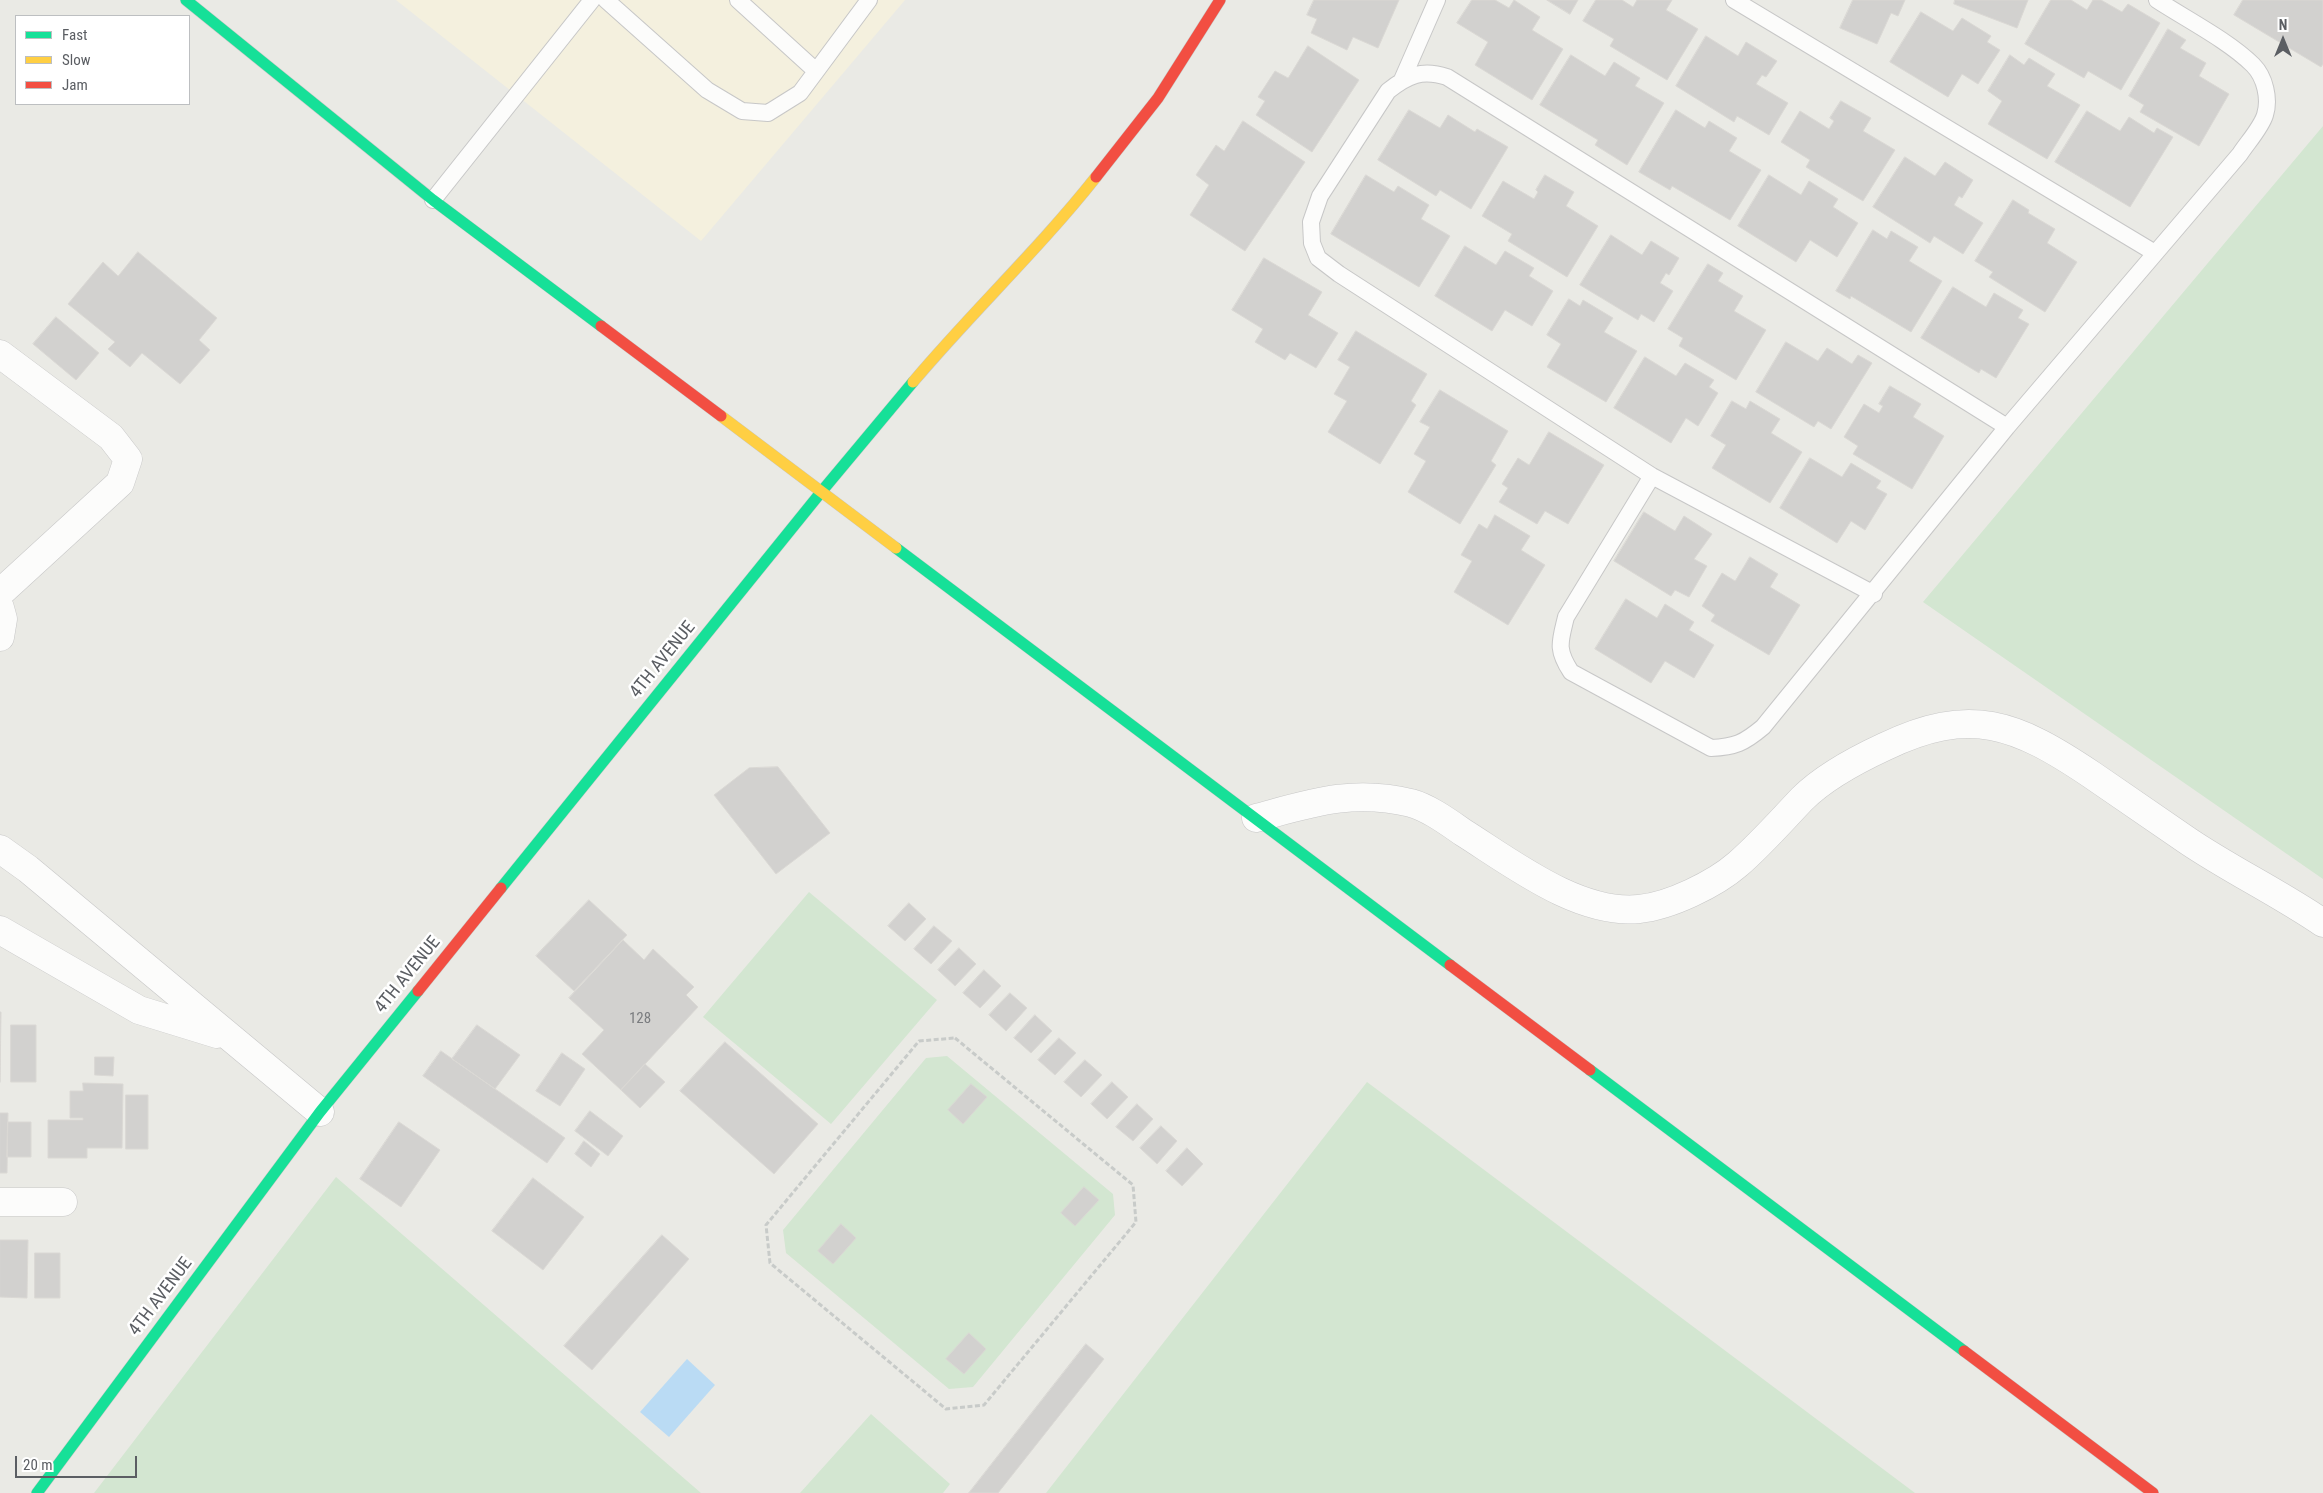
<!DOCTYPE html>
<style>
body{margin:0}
#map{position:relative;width:2323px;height:1493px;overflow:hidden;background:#eaeae5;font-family:"Roboto Condensed",sans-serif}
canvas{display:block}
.legend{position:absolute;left:15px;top:15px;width:175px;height:90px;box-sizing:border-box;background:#fff;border:1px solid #bdbfc1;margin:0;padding:6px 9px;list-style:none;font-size:15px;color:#5b5e63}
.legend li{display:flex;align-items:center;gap:10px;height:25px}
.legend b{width:25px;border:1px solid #bdbfc1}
.north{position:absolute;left:2258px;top:15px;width:50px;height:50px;-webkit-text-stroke:4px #fff;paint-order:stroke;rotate:0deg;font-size:14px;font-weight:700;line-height:20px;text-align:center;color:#5b5e63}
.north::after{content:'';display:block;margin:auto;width:18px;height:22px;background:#5b5e63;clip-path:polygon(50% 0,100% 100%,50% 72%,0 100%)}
.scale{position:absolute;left:15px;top:1456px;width:122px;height:22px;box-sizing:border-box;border:2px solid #5b5e63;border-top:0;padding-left:6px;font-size:15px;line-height:18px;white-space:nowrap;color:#5b5e63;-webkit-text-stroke:4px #fff;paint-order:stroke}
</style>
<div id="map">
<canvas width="2323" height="1493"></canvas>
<ul class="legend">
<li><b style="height:6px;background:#16e098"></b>Fast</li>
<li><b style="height:6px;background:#ffcf43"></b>Slow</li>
<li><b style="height:6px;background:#f24e42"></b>Jam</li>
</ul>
<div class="north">N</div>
<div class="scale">20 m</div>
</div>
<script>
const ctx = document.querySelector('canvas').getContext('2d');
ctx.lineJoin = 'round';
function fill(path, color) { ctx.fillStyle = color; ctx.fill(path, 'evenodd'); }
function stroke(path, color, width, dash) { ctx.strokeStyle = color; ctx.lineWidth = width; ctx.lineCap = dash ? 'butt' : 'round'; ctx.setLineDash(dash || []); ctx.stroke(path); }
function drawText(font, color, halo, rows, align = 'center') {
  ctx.font = font + ' "Roboto Condensed",sans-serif'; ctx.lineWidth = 5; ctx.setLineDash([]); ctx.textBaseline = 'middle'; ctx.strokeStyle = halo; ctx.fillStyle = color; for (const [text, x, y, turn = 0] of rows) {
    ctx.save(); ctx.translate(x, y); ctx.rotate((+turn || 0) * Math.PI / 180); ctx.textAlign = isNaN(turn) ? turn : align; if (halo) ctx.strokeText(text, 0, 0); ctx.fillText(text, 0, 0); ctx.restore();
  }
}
fill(new Path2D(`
 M396 0H905L701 241Z`), '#f4f0de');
fill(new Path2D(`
 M2323 126V879L1923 602Z
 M809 892 937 1000 831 1124 703 1017Z
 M947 1056 1113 1194 1115 1215 973 1387 949 1389 786 1253 783 1230 926 1058Z
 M1367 1082 1915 1493H1046Z
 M336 1177 701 1493H94Z
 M871 1414 950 1484 943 1493H800Z`), '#d3e6d1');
fill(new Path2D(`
 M687 1359 715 1385 669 1437 640 1412Z`), '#badbf4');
const building = new Path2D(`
 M1314 0H1399L1378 48 1353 37 1347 50 1311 33 1317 19 1307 15Z
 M1472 0H1495L1509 8 1514 0 1540 17 1532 30 1563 49 1532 100 1475 65 1488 42 1457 23Z
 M1547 0H1578L1570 14Z
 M1596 0H1622L1633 7 1637 0H1672L1666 10 1698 29 1667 80 1610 46 1614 39 1583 21Z
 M1853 0H1905L1898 16 1891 13 1877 44 1840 28Z
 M1955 0H2028L2017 28 1954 4Z
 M2051 0H2071L2087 10 2093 0H2101L2122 12 2128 4 2160 23 2121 90 2088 71 2084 78 2025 44Z
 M2243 0H2323V64L2321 67 2234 15Z
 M1921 12 1953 31 1962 18 1991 36 1987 42 2000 50 1978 84 1962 74 1948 97 1890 62Z
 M2168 29 2186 40 2180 48 2206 63 2199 76 2229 94 2199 146 2140 112 2144 105 2129 96Z
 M1706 36 1738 56 1746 42 1777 61 1766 77 1762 75 1756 84 1788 103 1769 135 1737 116 1734 122 1676 86Z
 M1308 46 1359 80 1312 152 1256 115 1265 101 1258 97 1275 71 1288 78Z
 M1571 55 1605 76 1614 62 1640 78 1635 86 1664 103 1627 165 1595 145 1598 140 1540 105Z
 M2010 55 2024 65 2029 58 2055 74 2047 86 2080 105 2047 159 1988 124 2002 101 1988 91Z
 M1841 101 1871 118 1863 131 1895 150 1863 201 1806 167 1810 160 1781 142 1800 111 1829 129 1834 121 1830 118Z
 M1409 110 1440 128 1448 115 1475 132 1477 129 1508 147 1471 209 1440 190 1436 196 1378 160Z
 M1676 110 1705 128 1709 121 1737 138 1729 151 1761 170 1730 220 1672 186 1670 190 1639 172Z
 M2087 111 2120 131 2129 117 2154 133 2157 128 2173 137 2130 207 2055 162Z
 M1243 121 1305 162 1245 251 1190 215 1209 185 1196 175 1216 145 1224 151Z
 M1905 157 1935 176 1945 162 1973 180 1962 198 1959 196 1954 205 1983 223 1963 254 1934 236 1930 243 1873 207Z
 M1366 175 1394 192 1398 186 1429 205 1421 219 1450 236 1419 287 1331 234Z
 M1545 175 1574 192 1566 206 1598 226 1567 277 1508 241 1512 234 1482 216 1503 181 1534 199 1538 192 1536 190Z
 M1769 175 1801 195 1809 181 1838 199 1833 207 1858 223 1837 257 1810 240 1796 262 1738 226Z
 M2013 200 2029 210 2028 213 2055 229 2047 243 2077 262 2045 312 1989 277 1993 272 1975 261Z
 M1873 230 1887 239 1891 231 1918 247 1909 261 1942 281 1911 332 1851 296 1850 299 1836 291Z
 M1611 235 1642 255 1651 241 1679 258 1669 275 1666 273 1660 283 1673 291 1654 322 1641 314 1638 320 1580 285Z
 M1465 246 1496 265 1505 251 1534 268 1529 276 1553 291 1532 326 1505 310 1492 331 1435 296Z
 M138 252 217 318 199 340 210 350 180 384 142 353 130 367 108 349 115 342 68 304 103 262 118 276Z
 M1264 258 1322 292 1308 315 1338 333 1316 368 1290 353 1285 360 1255 342 1263 329 1232 310Z
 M1708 264 1723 273 1718 281 1743 296 1734 311 1766 330 1736 380 1679 346 1683 338 1668 329Z
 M1953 287 1986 307 1994 293 2023 310 2018 318 2029 324 1996 378 1981 369 1979 373 1921 338Z
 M1569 299 1580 306 1583 300 1613 318 1604 332 1637 351 1606 402 1547 367 1561 344 1547 335Z
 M56 317 99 353 76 380 33 344Z
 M1356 331 1427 374 1411 401 1416 405 1380 464 1328 432 1347 401 1334 394 1350 367 1338 360Z
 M1786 342 1818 361 1827 348 1852 364 1858 355 1872 363 1831 429 1818 421 1814 427 1756 392Z
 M1645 357 1676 376 1685 363 1714 380 1709 387 1718 393 1698 426 1686 418 1671 443 1614 408Z
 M1890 386 1921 404 1913 417 1944 436 1912 489 1853 454 1858 446 1844 437 1864 404 1879 413 1883 406 1879 404Z
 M1440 390 1508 431 1491 461 1496 465 1460 524 1408 492 1426 461 1414 454 1430 427 1420 422Z
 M1732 401 1746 409 1750 401 1780 419 1771 433 1802 452 1770 503 1712 468 1726 445 1711 436Z
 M1549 432 1604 465 1568 524 1545 511 1537 524 1499 502 1508 488 1502 484 1518 458 1529 465Z
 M1810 458 1842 477 1851 463 1881 481 1876 488 1887 494 1865 530 1851 521 1837 543 1780 508Z
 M1644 512 1675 531 1684 516 1712 534 1694 559 1707 566 1689 597 1675 590 1671 596 1614 561Z
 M1495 515 1530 536 1521 550 1545 565 1508 625 1454 592 1472 561 1461 555 1479 524 1487 529Z
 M1750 557 1778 574 1770 587 1800 605 1769 655 1711 621 1715 615 1702 606 1722 573 1735 581Z
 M1626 599 1657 618 1665 604 1694 622 1689 630 1714 645 1694 678 1665 661 1651 683 1595 649Z
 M778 767 830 833 776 874 714 795 749 768Z
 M589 900 627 935 574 991 536 956Z
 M909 903 926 919 905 941 888 926Z
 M934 926 952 941 931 964 914 949Z
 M623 940 644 960 653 949 694 987 686 995 698 1007 621 1090 582 1054 604 1030 569 998Z
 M959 948 976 964 955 986 938 970Z
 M984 970 1001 986 980 1008 963 993Z
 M1010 993 1027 1008 1006 1031 989 1015Z
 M0 1012H1L0 1082Z
 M1035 1015 1052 1031 1031 1053 1014 1038Z
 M11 1025H36V1082H11Z
 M477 1025 520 1055 495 1089 452 1059Z
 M1059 1038 1076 1053 1055 1075 1038 1060Z
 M725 1042 818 1124 774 1174 680 1091Z
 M441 1051 565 1138 547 1163 423 1076Z
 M562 1053 585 1069 560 1106 536 1091Z
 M95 1057H114L113 1076 95 1075Z
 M1085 1060 1102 1075 1081 1097 1064 1082Z
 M645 1064 665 1082 640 1108 621 1090Z
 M1112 1082 1128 1097 1107 1119 1091 1104Z
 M83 1083 123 1084 122 1148H87V1158H48V1120H83V1118H70V1091H83Z
 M971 1084 987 1097 963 1124 948 1110Z
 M126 1095H148V1149H126Z
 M1137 1104 1153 1119 1133 1141 1116 1127Z
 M590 1111 623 1136 608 1156 575 1131Z
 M0 1113H8L7 1173H0Z
 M8 1122H31V1157H7Z
 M399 1122 440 1150 401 1207 360 1179Z
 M1161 1126 1177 1141 1157 1164 1140 1148Z
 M584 1141 600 1154 591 1167 575 1154Z
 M1187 1148 1203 1164 1182 1186 1166 1171Z
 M533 1178 584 1217 543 1270 492 1231Z
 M1084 1187 1099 1200 1075 1226 1061 1213Z
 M841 1224 856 1238 833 1264 818 1251Z
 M662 1235 689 1259 592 1370 564 1346Z
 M0 1240H28L27 1298 0 1297Z
 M35 1253H60V1298H35Z
 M969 1333 986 1349 964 1374 946 1359Z
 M1086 1344 1104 1359 998 1493H969Z`);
fill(building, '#d2d1cf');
stroke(building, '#dad8d4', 1);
const lane = new Path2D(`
 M606 0 707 90 742 111 768 113 800 93 869 0
 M738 0 816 71
 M1734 0 2155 253
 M1402 80 1437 0
 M433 200 592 0
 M1652 476 1566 617C1560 642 1556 649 1571 672L1711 748C1735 747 1744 743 1763 727L2007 427 2240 154C2247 143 2261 128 2265 115 2270 99 2265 77 2253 65 2229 41 2186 19 2157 0
 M1874 594 1652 476 1339 274 1318 258 1312 243 1311 222 1320 196 1388 91C1408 75 1422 69 1447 77L2007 427`);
const street = new Path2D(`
 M0 354 111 437 128 459 120 483 0 593
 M0 608 3 619 0 637
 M1256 818C1312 803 1352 789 1411 803 1429 808 1448 822 1464 833 1513 864 1579 915 1639 909 1670 906 1715 884 1738 864 1761 844 1781 821 1802 799 1824 777 1856 760 1884 747 1971 705 2016 724 2092 775 2124 797 2156 819 2188 841 2231 870 2279 893 2323 923
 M0 849 28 869 320 1112
 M0 930 139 1010 217 1034
 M0 1202H63`);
const fast = new Path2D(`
 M186 0 433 200 601 326
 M896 548 1450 965
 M501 888 822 491 913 382
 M1590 1070 1964 1351
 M37 1493 320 1112 418 991`);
const slow = new Path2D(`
 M913 382C972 312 1039 249 1096 177
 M721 416 896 548`);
const jam = new Path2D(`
 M1096 177 1158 98 1220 0
 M601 326 721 416
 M1450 965 1590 1070
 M418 991 501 888
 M1964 1351 2153 1493`);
stroke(lane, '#c7c7c7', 18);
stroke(street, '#c7c7c7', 29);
stroke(fast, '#c6c7c5', 12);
stroke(slow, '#c6c7c5', 12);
stroke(jam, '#c6c7c5', 12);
stroke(new Path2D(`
 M955 1038 1133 1185 1136 1222 984 1405 946 1409 770 1263 766 1225 919 1041Z`), '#c8cbc9', 3, [5, 2.5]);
stroke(lane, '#fcfcfb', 16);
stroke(street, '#fcfcfb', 28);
stroke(fast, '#16e098', 11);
stroke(slow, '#ffcf43', 11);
stroke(jam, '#f24e42', 11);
drawText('15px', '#7a7c7f', null, [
 ["128",640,1019]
]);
drawText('18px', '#5b5e63', '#fff', [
 ["4TH AVENUE",663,660,-51],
 ["4TH AVENUE",408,975,-51],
 ["4TH AVENUE",161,1297,-53]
]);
</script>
